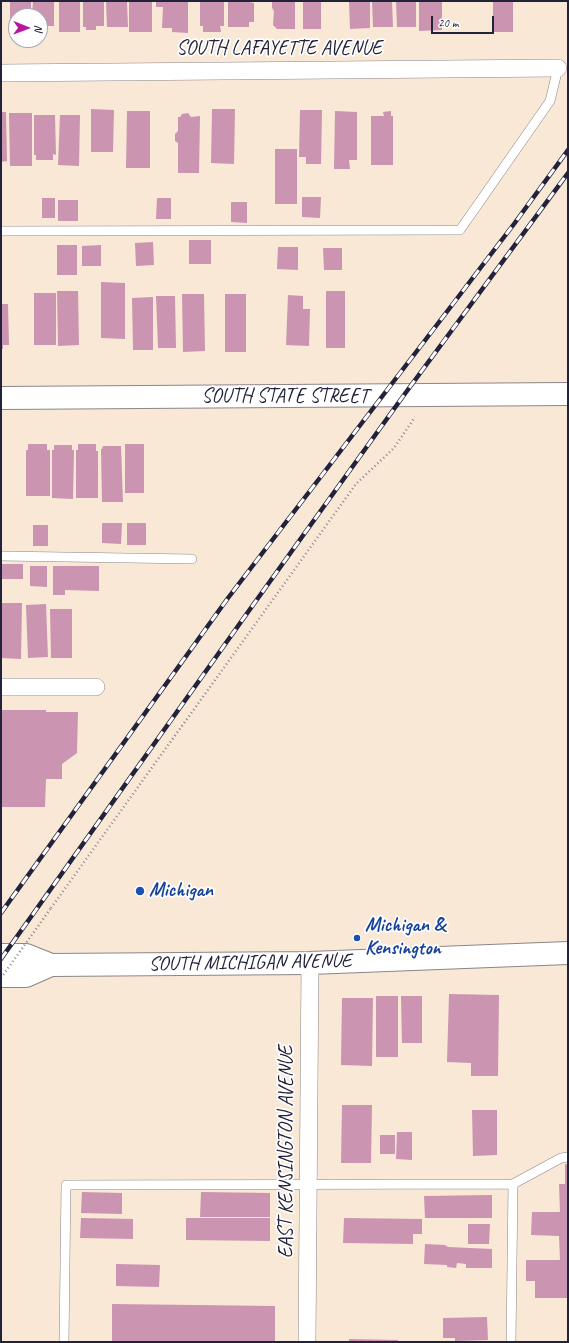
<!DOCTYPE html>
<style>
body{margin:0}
#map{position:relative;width:569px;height:1343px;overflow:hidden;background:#f8e8d5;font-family:Caveat,sans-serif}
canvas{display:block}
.frame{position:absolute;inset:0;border:2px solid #22223b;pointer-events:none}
.north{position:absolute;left:8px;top:8px;width:40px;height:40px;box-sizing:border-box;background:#fff;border:1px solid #a7a7b1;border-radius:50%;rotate:91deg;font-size:11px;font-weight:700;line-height:16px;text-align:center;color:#22223b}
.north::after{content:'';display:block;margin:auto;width:14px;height:18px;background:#b5179e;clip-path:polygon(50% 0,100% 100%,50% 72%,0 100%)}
.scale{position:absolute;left:431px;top:16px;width:63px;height:18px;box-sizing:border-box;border:2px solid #22223b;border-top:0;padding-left:5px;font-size:12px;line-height:14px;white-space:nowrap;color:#22223b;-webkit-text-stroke:3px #fff;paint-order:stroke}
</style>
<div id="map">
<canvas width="569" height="1343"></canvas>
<div class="frame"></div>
<div class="north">N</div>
<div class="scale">20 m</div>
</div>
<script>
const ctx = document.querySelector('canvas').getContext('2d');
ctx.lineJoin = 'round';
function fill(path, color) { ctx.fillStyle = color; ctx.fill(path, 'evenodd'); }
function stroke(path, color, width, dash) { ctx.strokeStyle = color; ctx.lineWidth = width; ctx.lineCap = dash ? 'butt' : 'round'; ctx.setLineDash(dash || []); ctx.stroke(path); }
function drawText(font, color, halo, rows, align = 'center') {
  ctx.font = font + ' Caveat,sans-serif'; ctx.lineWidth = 3.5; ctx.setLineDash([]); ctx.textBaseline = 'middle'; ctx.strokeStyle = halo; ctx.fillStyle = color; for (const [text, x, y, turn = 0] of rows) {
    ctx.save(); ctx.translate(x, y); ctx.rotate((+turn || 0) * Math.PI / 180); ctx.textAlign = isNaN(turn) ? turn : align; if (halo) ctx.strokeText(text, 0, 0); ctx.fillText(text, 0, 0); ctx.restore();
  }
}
fill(new Path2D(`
 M10 1H31V16H16V29H10Z
 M33 1H54V26H40V16H32Z
 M59 1H80V32H59Z
 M83 1H104V26H96V30H86V27H83Z
 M106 1H127L128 27H107Z
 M129 1H152V32H129Z
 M156 1H188V33L172 32V28H162L163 7H156Z
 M200 1H224V26H220L221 32H203V26H200Z
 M228 1H249V2L254 3V22H249V27H228Z
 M272 1H295V29H277L273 25 274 11 272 8Z
 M303 1H321V29H303Z
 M349 1H370V28L350 29Z
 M372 1H392L393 27H373Z
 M396 1H416V27H397Z
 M419 1H442V30L419 31Z
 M493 1H513V32H493Z
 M91 109 114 110 113 152H91Z
 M212 109H235L234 164 211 163Z
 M300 110H322L321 164H306V157H299Z
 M127 111H150V168H126Z
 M335 111 357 112V160H349L350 169H334Z
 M391 111V116H393V165H371V116H384L383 112Z
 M1 112H6L7 161 1 162Z
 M9 113H32V166H10Z
 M188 113 191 117 200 116 199 173H178V143L175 141V134L178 131V117H180L182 114Z
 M34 115H55L56 155 53 154V160H36V155H34Z
 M60 115H80L79 166 58 165Z
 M275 149H297V204H275Z
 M302 197H321L320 218 302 217Z
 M42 198H55V218H42Z
 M157 198H171V219H156Z
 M58 200H78V221H58Z
 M231 202H247V223L231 222Z
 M189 240H211V264H189Z
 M153 242 154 265 136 266 135 243Z
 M57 245H77V275H57Z
 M101 245V266H82V246Z
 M278 247H298V270L277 269Z
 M323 248H342V270H324Z
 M101 282 125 283V339L101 338Z
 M57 291H78L79 345 58 346Z
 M326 291H345V348H326Z
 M34 293H56V345H34Z
 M182 294H204L205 351 183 352Z
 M225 294H246V352H225Z
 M288 295 303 296V309H310L309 346 286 345Z
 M156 296H175L176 348H158Z
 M153 297V350H133L132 298Z
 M1 304H8L9 345H3V349H1Z
 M28 444H47V450H50V496H26V450H28Z
 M78 444H96V451H98V498H76V450H78Z
 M125 444H144V493H125Z
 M54 445H72V450H74L73 499 52 498V450H54Z
 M103 446H121L123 502H102L101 449H102Z
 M102 523H122L121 544 102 543Z
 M127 523H146V545H127Z
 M33 525H48V546H33Z
 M1 564H23V579H1Z
 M30 566H47V587L30 586Z
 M53 566H99V591L65 590V595H53Z
 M1 603H22L21 659 1 658Z
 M46 604 48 657 28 658 26 605Z
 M50 609H72V658H51Z
 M1 710H46V712H78L77 753 62 764V779H46L45 807H1Z
 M449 994 499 995 498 1076H471V1063L447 1062Z
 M376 996H398V1057H376Z
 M401 996H422V1043H402Z
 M342 998H373L372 1066 341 1065Z
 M342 1105H372L371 1163H341Z
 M472 1110H497V1155L473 1156Z
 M397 1132H412V1160L396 1159Z
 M380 1135H395V1154H380Z
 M565 1164H568V1298H535V1281H526V1260H560L559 1236 531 1235 532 1212H560L559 1184H565Z
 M82 1192 122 1193V1214L81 1213Z
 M201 1192 270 1193V1217H200Z
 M492 1195V1218H425L424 1196Z
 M81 1218 133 1219V1239L80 1238Z
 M186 1218H270V1241L186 1240Z
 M344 1218 422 1219V1234H413V1244L343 1243Z
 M468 1224H490L489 1244H468Z
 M425 1244 445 1245 448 1247 492 1249V1268H466V1264L457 1263 456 1268 447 1267V1265L424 1264Z
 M116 1264 160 1265 159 1287 116 1286Z
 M112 1304 275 1306V1342H112Z
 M487 1317 488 1340 455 1341V1338H443V1318Z
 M349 1339 398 1340V1342H349Z`), '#cb94b1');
const lane = new Path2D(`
 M1 231 460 230 550 101 558 68
 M1 556 192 559
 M64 1342 66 1185 513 1184 561 1158 568 1157
 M511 1342 513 1184`);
const street = new Path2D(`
 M1 73 558 68
 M1 687H96
 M307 1342 310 963`);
const secondary = new Path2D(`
 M1 398 568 394
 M1 955H26L51 965 310 963 568 953
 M1 976H26L51 965`);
stroke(lane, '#8d8588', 10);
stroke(street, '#8d8588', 18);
stroke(secondary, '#8d8588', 24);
stroke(new Path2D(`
 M51 908 356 484 394 448 415 417`), '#8d8588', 2.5, [1, 3]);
stroke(lane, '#fff', 9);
stroke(street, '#fff', 17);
stroke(secondary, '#fff', 22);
const rail = new Path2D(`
 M1 913 228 598 514 224 568 150
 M1 959 248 612 404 395 568 173`);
stroke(rail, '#22223b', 4.5);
stroke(rail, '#fff', 3, [9]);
stroke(new Path2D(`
 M1 978 51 908`), '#8d8588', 2.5, [1, 3]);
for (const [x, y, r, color] of [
 [140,891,5,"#1a4fb4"],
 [357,938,4,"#1a4fb4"]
]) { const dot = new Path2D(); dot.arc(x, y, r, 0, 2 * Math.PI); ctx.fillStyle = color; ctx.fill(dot); stroke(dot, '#fff', 1.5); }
drawText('20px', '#22223b', '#fff', [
 ["SOUTH LAFAYETTE AVENUE",279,49],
 ["SOUTH STATE STREET",285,397],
 ["SOUTH MICHIGAN AVENUE",250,963,-1],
 ["EAST KENSINGTON AVENUE",287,1152,-90]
]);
drawText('bold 20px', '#164399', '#fff', [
 ["Michigan",149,891],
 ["Michigan &",365,926],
 ["Kensington",365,949]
], 'left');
</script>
